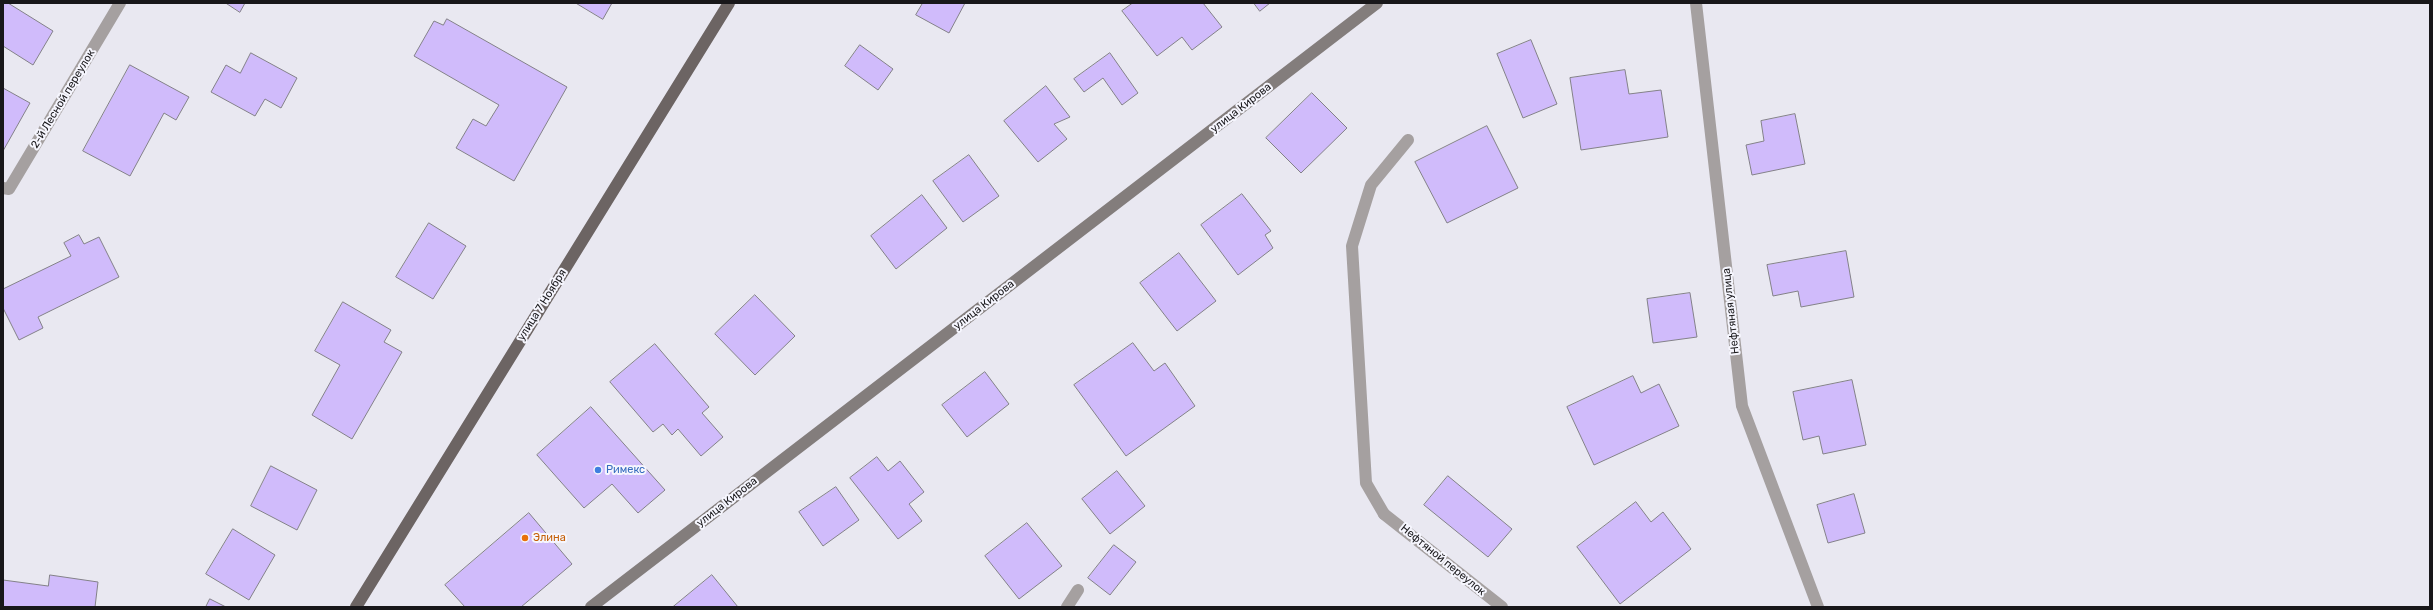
<!DOCTYPE html>
<meta charset="utf-8">
<style>
body{margin:0}
#map{position:relative;width:2433px;height:610px;overflow:hidden;background:#e9e8f1;font-family:Rubik,sans-serif}
canvas{display:block}
.frame{position:absolute;inset:0;border:4px solid #18171a;pointer-events:none}
</style>
<div id="map">
<canvas width="2433" height="610"></canvas>
<div class="frame"></div>
</div>
<script>
const ctx = document.querySelector('canvas').getContext('2d');
ctx.lineJoin = 'round';
function fill(path, color) { ctx.fillStyle = color; ctx.fill(path, 'evenodd'); }
function stroke(path, color, width, dash) { ctx.strokeStyle = color; ctx.lineWidth = width; ctx.lineCap = dash ? 'butt' : 'round'; ctx.setLineDash(dash || []); ctx.stroke(path); }
function drawText(font, color, halo, rows, align = 'center') {
  ctx.font = font + ' Rubik,sans-serif'; ctx.lineWidth = 4; ctx.setLineDash([]); ctx.textBaseline = 'middle'; ctx.strokeStyle = halo; ctx.fillStyle = color; for (const [text, x, y, turn = 0] of rows) {
    ctx.save(); ctx.translate(x, y); ctx.rotate((+turn || 0) * Math.PI / 180); ctx.textAlign = isNaN(turn) ? turn : align; if (halo) ctx.strokeText(text, 0, 0); ctx.fillText(text, 0, 0); ctx.restore();
  }
}
const building = new Path2D(`
 M3 3H8L53 31 33 65 3 46Z
 M226 3H245L240 12Z
 M576 3H612L603 19Z
 M923 3H965L949 33 916 15Z
 M1133 3H1203L1222 27 1192 50 1182 37 1157 56 1122 11Z
 M1254 3H1270L1260 11Z
 M447 19 567 87 514 181 456 148 473 119 486 126 499 105 414 56 434 21 443 25Z
 M1531 40 1557 104 1523 118 1497 54Z
 M860 45 893 69 878 90 845 66Z
 M251 53 297 78 281 108 265 99 255 116 211 92 226 65 240 73Z
 M1110 53 1138 93 1122 105 1103 78 1084 92 1074 79Z
 M130 65 189 97 176 120 164 113 130 176 83 151Z
 M1625 70 1629 94 1661 90 1668 137 1581 150 1570 78Z
 M1046 86 1070 117 1054 124 1067 139 1038 162 1004 121Z
 M3 88 30 103 3 151Z
 M1312 93 1347 128 1301 173 1266 138Z
 M1795 114 1805 164 1752 175 1746 145 1764 141 1761 121Z
 M1487 126 1518 188 1447 223 1415 162Z
 M969 155 999 196 963 222 933 181Z
 M1242 194 1271 231 1265 235 1273 248 1238 275 1201 225Z
 M922 195 947 228 896 269 871 236Z
 M429 223 466 246 433 299 396 277Z
 M79 235 84 244 99 237 119 277 38 317 43 328 19 340 3 308V289L71 256 64 243Z
 M1846 251 1854 297 1801 307 1798 291 1773 296 1767 265Z
 M1179 253 1216 301 1177 331 1140 283Z
 M1690 293 1697 337 1653 343 1647 299Z
 M755 295 795 336 755 375 715 334Z
 M343 302 391 330 384 342 402 352 352 439 312 415 340 365 315 351Z
 M1133 343 1154 371 1165 363 1195 406 1126 456 1074 385Z
 M655 344 709 407 702 413 723 437 701 456 678 429 672 435 663 424 653 432 610 382Z
 M985 372 1009 404 967 437 942 405Z
 M1633 376 1641 393 1659 384 1679 426 1594 465 1567 407Z
 M1852 380 1866 445 1823 454 1819 436 1803 440 1793 392Z
 M591 407 665 490 638 513 612 484 584 508 537 455Z
 M877 457 888 471 900 461 924 492 909 504 922 521 898 539 850 478Z
 M271 466 317 490 297 530 251 506Z
 M1117 471 1145 506 1110 534 1082 499Z
 M1448 476 1512 529 1488 557 1424 505Z
 M836 487 859 520 823 546 799 512Z
 M1854 494 1865 533 1828 543 1817 505Z
 M1636 502 1651 522 1663 512 1691 549 1620 604 1577 547Z
 M529 513 572 564 521 607H465L445 585Z
 M1027 523 1062 566 1019 599 985 556Z
 M233 529 275 555 249 600 206 574Z
 M1114 545 1136 562 1110 595 1088 578Z
 M50 575 98 582 95 607H3V580L48 586Z
 M712 575 738 607H673Z
 M210 599 226 607H206Z`);
fill(building, '#d0bbfb');
stroke(building, '#838188', 1);
stroke(new Path2D(`
 M1384 514 1366 483 1352 246 1371 185 1408 140
 M1067 607 1078 590`), '#a5a0a0', 12);
stroke(new Path2D(`
 M1696 3 1742 406 1818 607
 M3 188 9 189 120 3
 M1384 514 1502 607`), '#a5a0a0', 12);
stroke(new Path2D(`
 M591 607 1377 3`), '#837d7c', 12);
stroke(new Path2D(`
 M356 607 729 3`), '#6c6463', 12);
for (const [x, y, r, color] of [
 [598,470,4,"#3f7fe0"],
 [525,538,4,"#e8710a"]
]) { const dot = new Path2D(); dot.arc(x, y, r, 0, 2 * Math.PI); ctx.fillStyle = color; ctx.fill(dot); stroke(dot, '#f6f6fe', 1.5); }
drawText('11px', '#18171a', '#f6f6fe', [
 ["2-й Лесной переулок",63,99,-59],
 ["улица Кирова",1241,108,-38],
 ["улица 7 Ноября",542,305,-58],
 ["улица Кирова",984,305,-38],
 ["Нефтяная улица",1731,311,-96],
 ["улица Кирова",727,502,-38],
 ["Нефтяной переулок",1443,560,39]
]);
drawText('11px', '#366cbe', '#f6f6fe', [
 ["Римекс",606,470]
], 'left');
drawText('11px', '#c56008', '#f6f6fe', [
 ["Элина",533,538]
], 'left');
</script>
